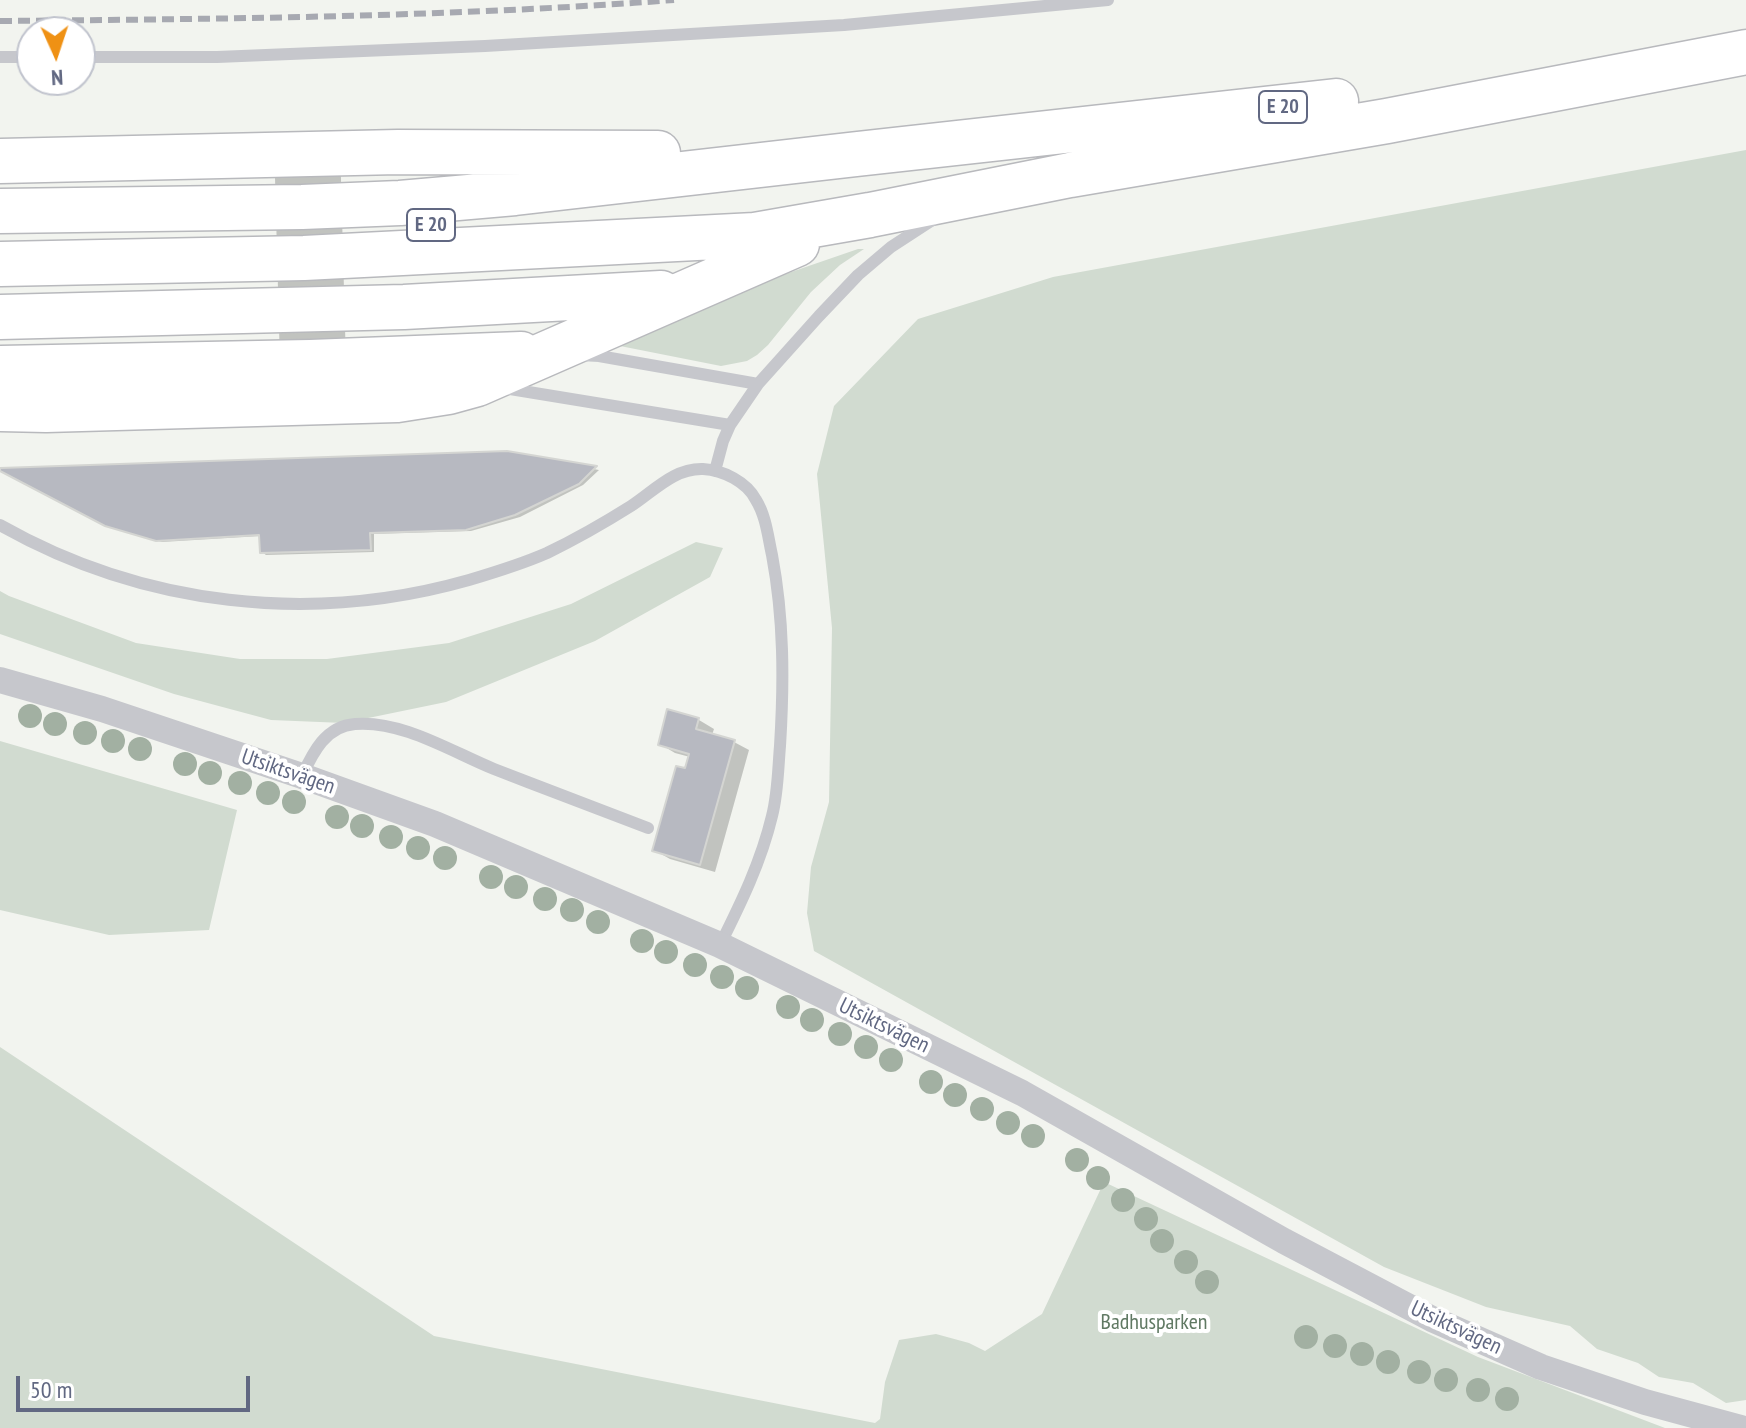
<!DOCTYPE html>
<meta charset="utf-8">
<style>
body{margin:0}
#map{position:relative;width:1746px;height:1428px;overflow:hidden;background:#f2f4ef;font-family:"PT Sans Narrow",sans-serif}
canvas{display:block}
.north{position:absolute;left:16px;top:16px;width:80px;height:80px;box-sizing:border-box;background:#fff;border:2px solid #c0c3cd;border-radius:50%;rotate:177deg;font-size:22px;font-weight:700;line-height:32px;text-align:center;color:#616882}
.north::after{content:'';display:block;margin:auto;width:28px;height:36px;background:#ef9114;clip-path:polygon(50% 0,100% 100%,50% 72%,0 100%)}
.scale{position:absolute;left:16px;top:1376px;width:234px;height:36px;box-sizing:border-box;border:4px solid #616882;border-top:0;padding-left:10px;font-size:24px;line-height:28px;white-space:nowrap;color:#616882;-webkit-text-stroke:6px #fff;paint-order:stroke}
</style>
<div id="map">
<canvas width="1746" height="1428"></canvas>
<div class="north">N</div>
<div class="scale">50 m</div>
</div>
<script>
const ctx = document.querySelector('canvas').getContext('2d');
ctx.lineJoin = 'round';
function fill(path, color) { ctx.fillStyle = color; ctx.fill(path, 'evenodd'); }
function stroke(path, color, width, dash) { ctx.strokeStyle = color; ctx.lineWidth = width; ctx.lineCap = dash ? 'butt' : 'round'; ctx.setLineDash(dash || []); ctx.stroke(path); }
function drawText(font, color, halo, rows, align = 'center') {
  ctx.font = font + ' "PT Sans Narrow",sans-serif'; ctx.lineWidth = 8; ctx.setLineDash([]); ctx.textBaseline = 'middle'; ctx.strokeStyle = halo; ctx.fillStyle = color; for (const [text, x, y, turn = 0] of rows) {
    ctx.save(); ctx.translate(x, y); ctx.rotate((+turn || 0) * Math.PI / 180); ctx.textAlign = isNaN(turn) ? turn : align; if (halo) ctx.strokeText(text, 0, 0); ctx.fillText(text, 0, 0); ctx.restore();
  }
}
fill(new Path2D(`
 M1746 150V1400L1726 1403 1693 1383 1659 1377 1638 1363 1597 1349 1570 1326 1486 1307 1384 1267 814 951 807 913 811 867 829 802 832 628 817 474 834 406 918 319 1053 277Z
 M858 249H864L840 265 811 292 768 345 757 355 747 361 721 366 620 346 768 280Z
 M696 542 723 548 710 577 595 641 446 702 344 723 271 720 174 694 0 634V591L9 596 136 643 240 659H327L449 643 571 604Z
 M0 741 237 810 209 930 109 935 0 910Z
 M0 1047 434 1336 875 1423 880 1419 885 1382 899 1340 936 1334 969 1343 985 1351 1042 1314 1104 1182 1478 1357 1665 1428H0Z`), '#d1dbd0');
fill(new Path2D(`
 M274 141 340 142 346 364H280Z
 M507 453 599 470 583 485 520 517 471 531 374 534V552L266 555 262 552 261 536 162 542 112 527Z
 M669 712 699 720 714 729 712 735 734 742 749 750 715 872 670 859 654 850 690 757 675 753 660 744Z`), '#0003');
const building = new Path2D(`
 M507 451 597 466 579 484 515 515 466 530 370 533 371 550 260 553 259 535 156 541 105 526 0 471V468Z
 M667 709 699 718 696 729 735 740 700 865 652 851 676 766 685 768 689 754 658 745Z`);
fill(building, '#b7b9c1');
stroke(building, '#d4d5d2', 2);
const highway = new Path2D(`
 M0 161 398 152 658 153
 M0 211 302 207 400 203 515 193 857 154 1336 101
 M0 264 304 258 755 235 870 215 1070 175 1387 121 1746 52
 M0 317 404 307 661 293
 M0 368 310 362 521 354
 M0 409 46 410 397 400 448 392 477 384 797 244`);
stroke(highway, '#b8b9bd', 47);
stroke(new Path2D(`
 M0 57H32
 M80 57H217L485 46 844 25 1108 0
 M580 355 599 356 758 384
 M504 388 730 425
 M715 471 723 441 730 425 758 384 819 316 858 275 891 247 934 219
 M0 525C143 606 311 625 469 580 496 572 522 564 547 553 576 539 604 523 631 506 654 491 674 468 703 469 723 470 747 482 756 500 766 516 768 537 772 555 784 619 784 681 780 746 778 769 778 793 772 816 761 862 741 903 720 945
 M302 776C313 752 326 726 355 724 402 720 452 752 494 769 545 789 596 808 648 828`), '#c6c7cc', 12);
stroke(new Path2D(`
 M0 680 102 709 302 776 435 824 720 945 1022 1093 1284 1241 1432 1319 1541 1367 1645 1402 1741 1428`), '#c6c7cc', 26);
stroke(highway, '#fff', 44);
stroke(new Path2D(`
 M0 21C225 19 450 17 674 0`), '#a7a9b1', 6, [12, 6]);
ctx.fillStyle = '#a2b0a2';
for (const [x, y] of [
 [30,716],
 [55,724],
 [85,733],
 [113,741],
 [140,749],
 [185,764],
 [210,773],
 [240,783],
 [268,793],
 [294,802],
 [337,817],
 [362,826],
 [391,837],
 [418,848],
 [445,858],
 [491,877],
 [516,887],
 [545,899],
 [572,910],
 [598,922],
 [642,941],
 [666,952],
 [695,965],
 [722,977],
 [747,988],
 [788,1007],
 [812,1020],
 [840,1034],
 [866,1047],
 [891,1060],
 [931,1082],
 [955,1095],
 [982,1109],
 [1008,1123],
 [1033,1136],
 [1077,1160],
 [1098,1178],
 [1123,1200],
 [1146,1219],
 [1162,1241],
 [1186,1262],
 [1207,1282],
 [1306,1337],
 [1335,1346],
 [1362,1354],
 [1388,1362],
 [1419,1372],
 [1446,1380],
 [1478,1390],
 [1507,1399]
]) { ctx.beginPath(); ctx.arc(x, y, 12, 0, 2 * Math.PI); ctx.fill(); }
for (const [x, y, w] of [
 [1283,107,48],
 [431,225,48]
]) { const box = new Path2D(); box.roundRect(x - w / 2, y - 16, w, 32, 6); ctx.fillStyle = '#fff'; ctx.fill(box); stroke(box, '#616882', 2); }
drawText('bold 20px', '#616882', null, [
 ["E 20",1283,107],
 ["E 20",431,225]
]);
drawText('22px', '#616882', '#fff', [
 ["Utsiktsvägen",288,772,19],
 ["Utsiktsvägen",884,1026,26],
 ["Utsiktsvägen",1456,1328,25]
]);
drawText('22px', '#607963', '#fff', [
 ["Badhusparken",1154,1323]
]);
</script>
